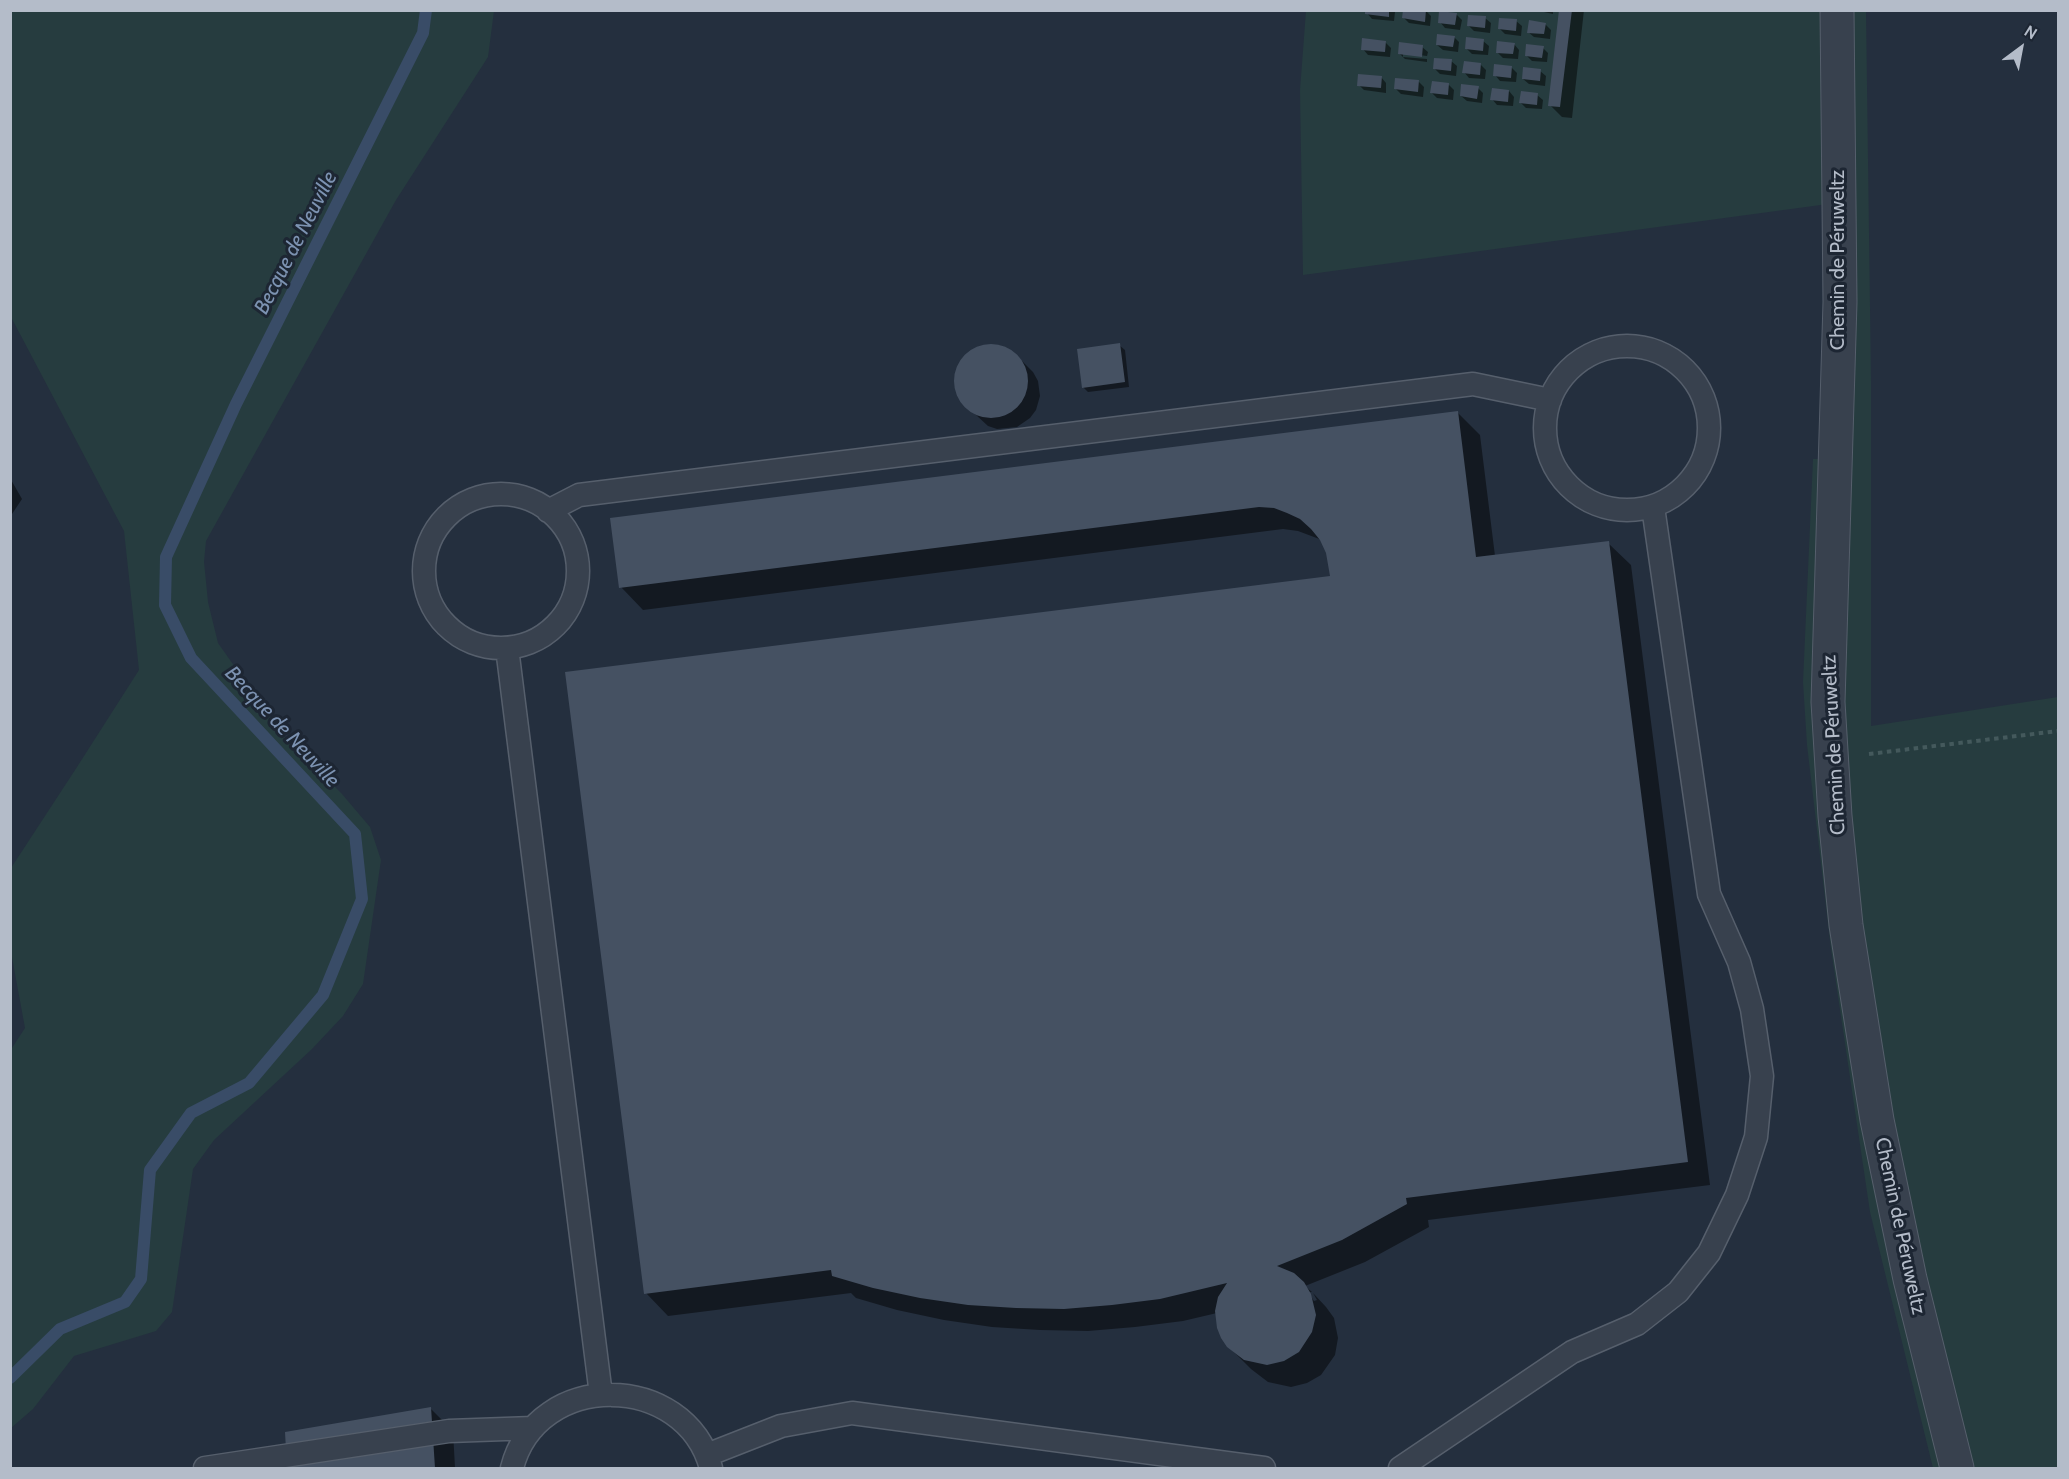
<!DOCTYPE html>
<meta charset="utf-8">
<style>
body{margin:0}
#map{position:relative;width:2069px;height:1479px;overflow:hidden;background:#242f3e;font-family:Cabin,sans-serif}
canvas{display:block}
.frame{position:absolute;inset:0;border:12px solid #b4bcc9;pointer-events:none}
.north{position:absolute;left:1991px;top:18px;width:60px;height:60px;-webkit-text-stroke:4px #1d2633;paint-order:stroke;rotate:32deg;font-size:16px;font-weight:700;line-height:24px;text-align:center;color:#b4bcc9}
.north::after{content:'';display:block;margin:auto;width:21px;height:27px;background:#b4bcc9;clip-path:polygon(50% 0,100% 100%,50% 72%,0 100%)}
</style>
<div id="map">
<canvas width="2069" height="1479"></canvas>
<div class="frame"></div>
<div class="north">N</div>
</div>
<script>
const ctx = document.querySelector('canvas').getContext('2d');
ctx.lineJoin = 'round';
function fill(path, color) { ctx.fillStyle = color; ctx.fill(path, 'evenodd'); }
function stroke(path, color, width, dash) { ctx.strokeStyle = color; ctx.lineWidth = width; ctx.lineCap = dash ? 'butt' : 'round'; ctx.setLineDash(dash || []); ctx.stroke(path); }
function drawText(font, color, halo, rows, align = 'center') {
  ctx.font = font + ' Cabin,sans-serif'; ctx.lineWidth = 6; ctx.setLineDash([]); ctx.textBaseline = 'middle'; ctx.strokeStyle = halo; ctx.fillStyle = color; for (const [text, x, y, turn = 0] of rows) {
    ctx.save(); ctx.translate(x, y); ctx.rotate((+turn || 0) * Math.PI / 180); ctx.textAlign = isNaN(turn) ? turn : align; if (halo) ctx.strokeText(text, 0, 0); ctx.fillText(text, 0, 0); ctx.restore();
  }
}
fill(new Path2D(`
 M10 11H494L488 57 396 200 206 541 204 562 208 602 218 643 283 735 342 794 370 827 381 860 363 984 343 1016 312 1049 214 1140 193 1169 172 1312 156 1331 74 1356 33 1409 11 1428 10 1051 25 1028 11 952V868L77 767 139 670 124 531 11 317Z
 M1306 11H1866L1871 381V726L2058 697V1468H1933L1870 1212 1831 949 1807 745 1803 682 1813 459H1825L1828 204 1303 275 1300 90Z`), '#263c3f');
fill(new Path2D(`
 M1367 10H1393L1395 12 1394 21 1372 19 1367 13Z
 M1535 10H1553V14Z
 M1561 10H1584L1572 118 1562 117 1550 105Z
 M1426 11 1431 16 1430 26 1409 23 1404 18Z
 M1456 14 1462 20 1460 30 1445 28 1440 22Z
 M1485 18 1491 23 1490 33 1474 31 1469 26Z
 M1516 21 1522 26 1521 36 1505 34 1500 29Z
 M1545 24 1551 30 1550 39 1534 37 1528 32Z
 M1454 37 1459 42 1458 52 1443 50 1437 45Z
 M1483 41 1489 46 1488 55 1472 54 1466 48Z
 M1385 42 1391 48 1390 57 1368 55 1363 49Z
 M1514 44 1519 50 1518 59 1503 58 1497 52Z
 M1422 47 1428 52 1427 56 1403 53V57L1427 59V62L1405 59 1400 54Z
 M1543 48 1548 53 1547 62 1532 61 1526 55Z
 M1451 61 1457 66 1456 76 1440 74 1435 69Z
 M1480 64 1486 70 1485 79 1469 78 1464 72Z
 M1511 67 1517 73 1516 82 1500 81 1495 75Z
 M1540 71 1546 76 1545 86 1529 84 1523 79Z
 M1381 77 1386 83V93L1364 90 1359 85Z
 M1418 81 1424 87 1423 97 1401 94 1396 89Z
 M1449 85 1454 90 1453 100 1437 98 1432 93Z
 M1478 88 1483 93 1482 103 1467 101 1461 96Z
 M1509 91 1514 97 1513 106 1497 105 1492 99Z
 M1537 95 1543 100 1542 109 1526 108 1520 102Z
 M998 345 1007 348 1021 360 1033 372 1038 381 1040 396 1036 410 1030 418 1017 427 997 429 988 426 962 402 955 384 958 366 965 356 980 346Z
 M1119 345 1125 350 1129 387 1088 392 1083 387Z
 M1457 412 1480 435 1495 556 1608 543 1631 565 1710 1185 1428 1220 1429 1227 1365 1262 1305 1286 1312 1292H1308L1314 1301 1317 1300 1313 1293 1326 1307 1334 1318 1338 1338 1335 1355 1321 1375 1307 1383 1291 1387 1268 1382 1251 1369 1228 1346 1217 1313 1183 1321 1135 1327 1088 1331 1040 1330 992 1327 944 1320 897 1310 856 1298 851 1293 668 1316 646 1293 1332 577 1327 552 1322 540 1298 531 1283 529 643 610 621 587Z
 M10 478 22 499 10 517Z
 M430 1408 453 1431 455 1468H288L286 1433Z`), '#0007');
stroke(new Path2D(`
 M10 1378 60 1329 125 1302 141 1279 150 1170 191 1113 249 1083 323 995 362 899 355 834 191 658 165 605 166 557 236 404 423 33 426 10`), '#394c67', 12);
fill(new Path2D(`
 M1365 10H1389V17L1365 14Z
 M1403 10H1426L1425 22 1402 18Z
 M1559 10H1572L1560 107 1548 106Z
 M1439 11 1457 13 1455 25 1438 23Z
 M1468 15 1486 16 1485 28 1467 26Z
 M1499 18 1517 19 1516 31 1498 29Z
 M1529 20 1546 23 1544 34 1527 33Z
 M1437 34 1455 36 1453 47 1436 45Z
 M1466 37 1484 39 1483 51 1465 49Z
 M1362 38 1386 41 1385 52 1361 50Z
 M1497 41 1515 43 1513 54 1496 53Z
 M1399 42 1423 45 1422 57 1398 54Z
 M1526 44 1544 46 1542 58 1525 56Z
 M1434 58 1452 59 1451 71 1433 69Z
 M1464 61 1481 63 1480 75 1462 73Z
 M1494 64 1512 66 1511 78 1493 76Z
 M1523 67 1541 69 1540 81 1522 79Z
 M1358 74 1382 76 1381 88 1357 86Z
 M1395 78 1419 80 1418 92 1394 89Z
 M1432 81 1449 83 1448 95 1430 93Z
 M1461 84 1479 86 1477 99 1460 96Z
 M1492 88 1509 90 1508 102 1490 100Z
 M1521 91 1538 93 1537 105 1519 103Z
 M1120 343 1125 382 1082 388 1077 349Z
 M954 381a37 37 0 1 1 74 0a37 37 0 1 1-74 0Z
 M1458 411 1476 557 1609 541 1688 1162 1406 1198 1407 1204 1342 1240 1277 1266 1294 1273 1304 1282 1311 1294 1316 1315 1312 1332 1299 1352 1284 1361 1267 1365 1244 1360 1227 1347 1221 1338 1217 1328 1215 1311 1218 1297 1227 1283 1160 1299 1112 1305 1064 1309 1016 1308 968 1305 920 1298 873 1288 832 1276 831 1270 644 1294 565 672 1330 576 1326 553 1320 540 1311 529 1300 519 1287 513 1274 508 1259 507 619 588 610 518Z
 M431 1407 435 1468H287L285 1432Z`), '#455162');
const lane = new Path2D(`
 M1545 428a82 82 0 1 1 164 0a82 82 0 1 1-164 0Z
 M424 571a77 77 0 1 1 154 0a77 77 0 1 1-154 0Z
 M548 511 579 495 1473 384 1550 400
 M507 648 601 1395
 M707 1455 781 1426 852 1413 1264 1468
 M205 1468 449 1431 533 1428
 M512 1468C537 1370 685 1371 711 1468
 M1400 1468 1572 1352 1637 1324 1678 1292 1709 1253 1737 1195 1756 1137 1762 1076 1752 1009 1739 962 1709 894 1653 507`);
const street = new Path2D(`
 M1837 10 1840 302 1828 702 1835 816 1846 925 1877 1120 1910 1279 1957 1468`);
stroke(lane, '#565f6c', 25);
stroke(street, '#565f6c', 35);
stroke(new Path2D(`
 M1869 754 2058 731`), '#44595c', 4, [4.5, 4.5]);
stroke(lane, '#38414e', 22);
stroke(street, '#38414e', 33);
drawText('20px', '#b4bcc9', '#1d2633', [
 ["Chemin de Péruweltz",1838,260,-90],
 ["Chemin de Péruweltz",1834,745,-93],
 ["Chemin de Péruweltz",1900,1226,78]
]);
drawText('italic 21px', '#7c92b1', '#1d2633', [
 ["Becque de Neuville",296,243,-63],
 ["Becque de Neuville",282,727,47]
]);
</script>
